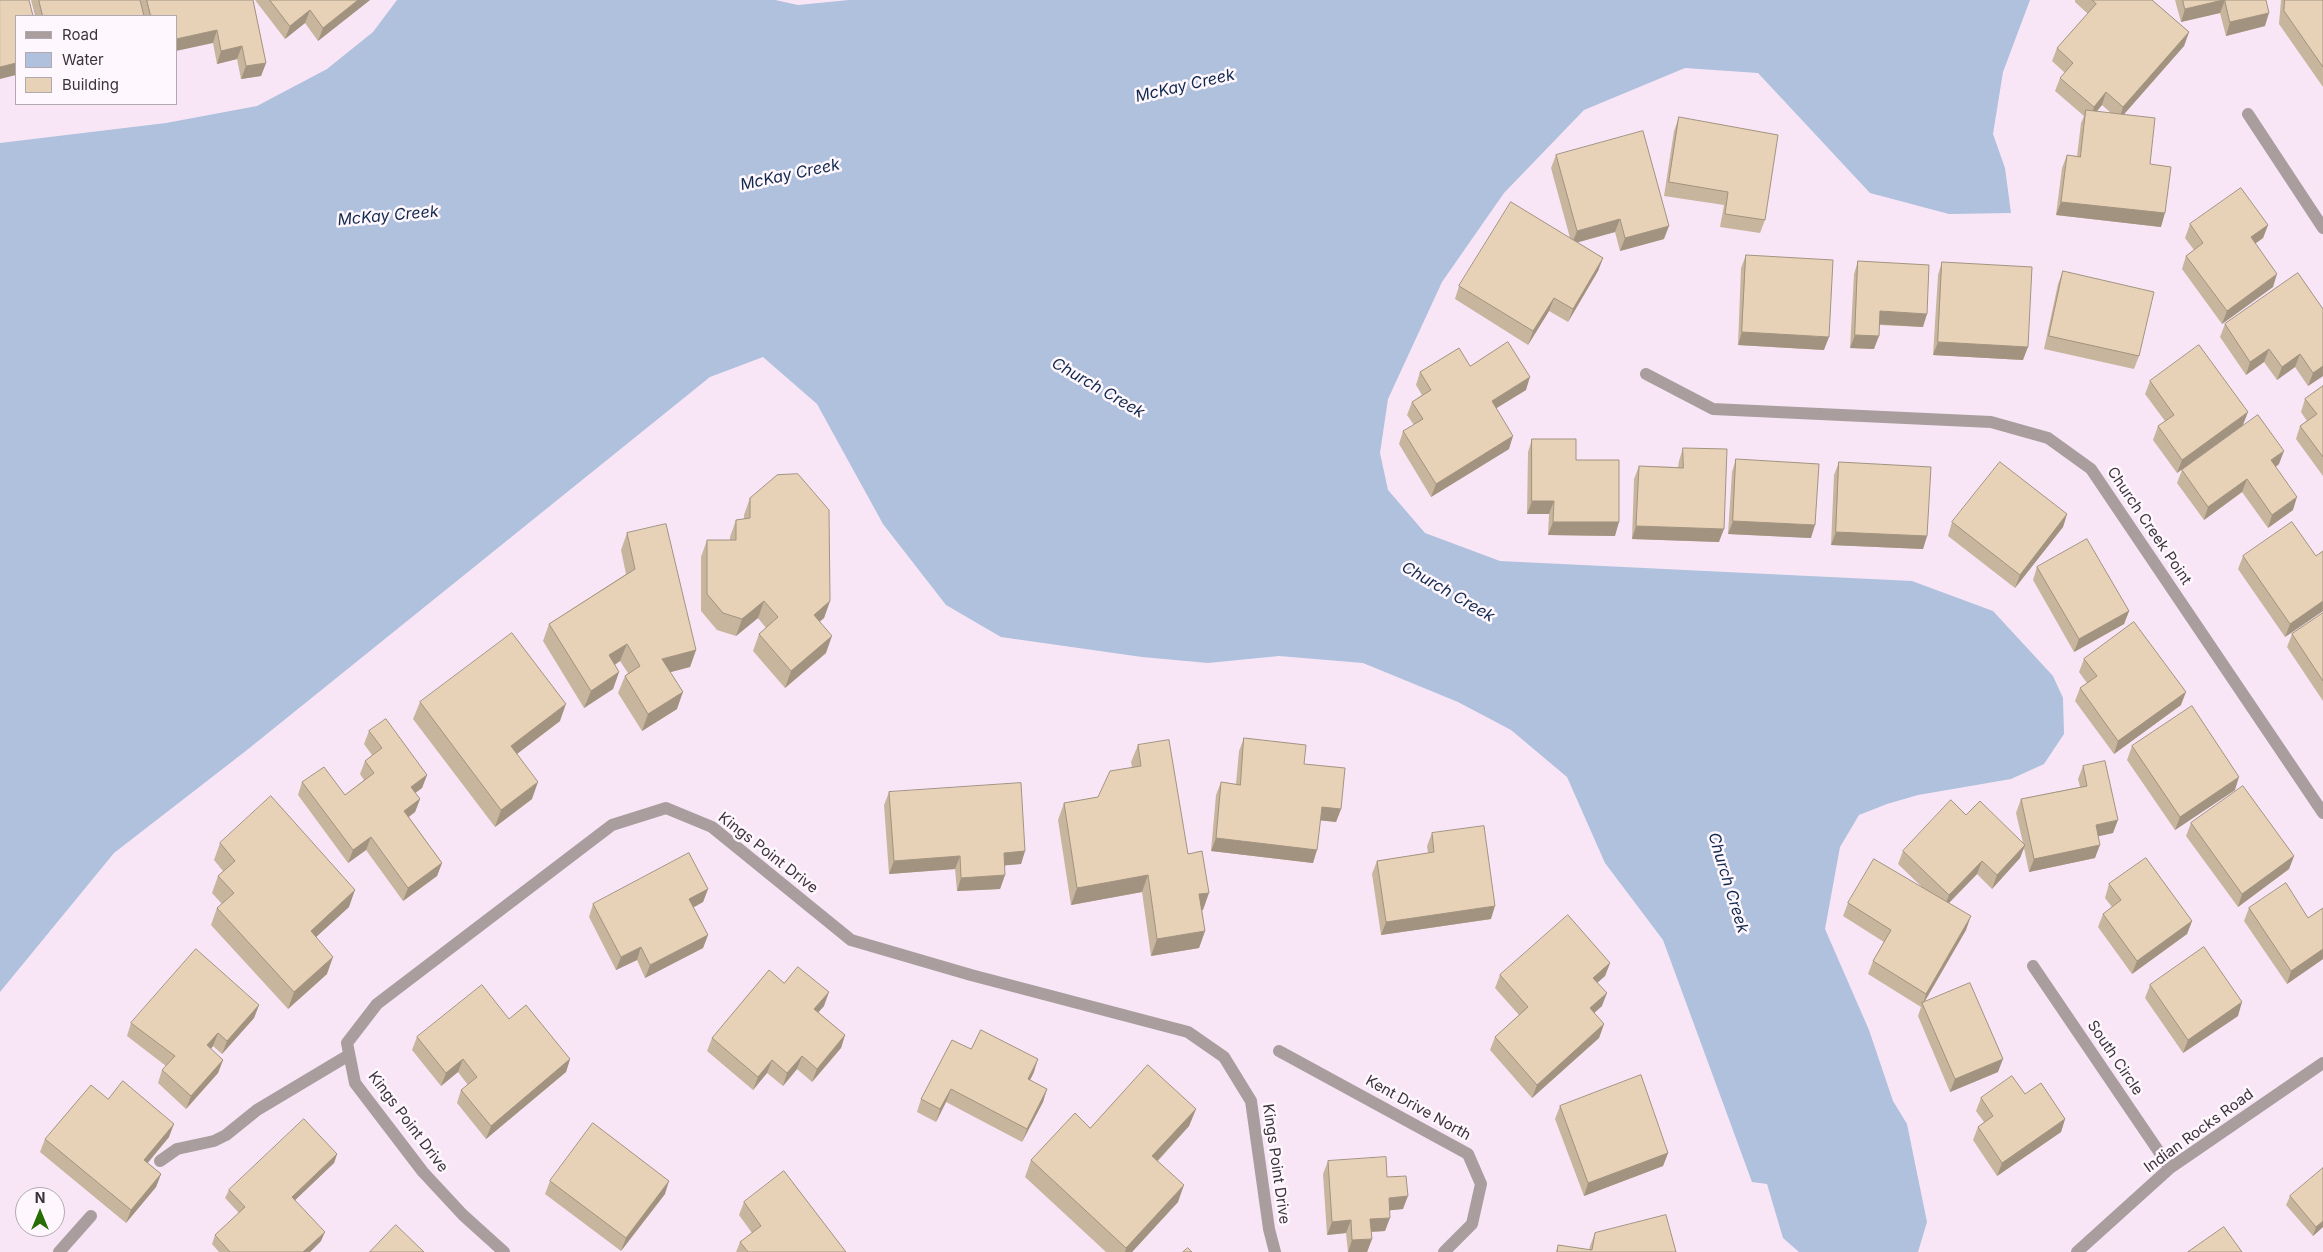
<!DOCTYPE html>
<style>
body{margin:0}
#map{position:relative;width:2323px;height:1252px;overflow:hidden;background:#f8e6f7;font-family:Inter,sans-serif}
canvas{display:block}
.legend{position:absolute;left:15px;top:15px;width:162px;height:90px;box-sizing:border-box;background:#fff7fe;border:1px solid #b1a9b0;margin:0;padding:6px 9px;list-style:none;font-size:15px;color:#3b343b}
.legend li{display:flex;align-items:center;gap:10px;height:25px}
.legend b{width:25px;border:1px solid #b1a9b0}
.north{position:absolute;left:15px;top:1187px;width:50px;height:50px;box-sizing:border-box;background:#fff7fe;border:1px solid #b1a9b0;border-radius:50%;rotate:0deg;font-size:14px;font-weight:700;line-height:20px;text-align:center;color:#3b343b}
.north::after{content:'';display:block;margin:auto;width:18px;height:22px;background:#276c05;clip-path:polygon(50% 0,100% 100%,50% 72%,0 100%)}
</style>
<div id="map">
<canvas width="2323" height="1252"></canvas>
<ul class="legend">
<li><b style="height:6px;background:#a99e9d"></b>Road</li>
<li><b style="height:14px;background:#afc1dc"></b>Water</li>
<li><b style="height:14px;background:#e7d2b7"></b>Building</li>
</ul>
<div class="north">N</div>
</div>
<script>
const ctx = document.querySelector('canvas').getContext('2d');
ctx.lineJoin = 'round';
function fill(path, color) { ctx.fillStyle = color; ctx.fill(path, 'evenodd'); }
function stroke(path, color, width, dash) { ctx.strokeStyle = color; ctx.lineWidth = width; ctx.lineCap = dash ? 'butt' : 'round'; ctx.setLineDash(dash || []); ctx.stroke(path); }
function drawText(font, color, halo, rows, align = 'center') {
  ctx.font = font + ' Inter,sans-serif'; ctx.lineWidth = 5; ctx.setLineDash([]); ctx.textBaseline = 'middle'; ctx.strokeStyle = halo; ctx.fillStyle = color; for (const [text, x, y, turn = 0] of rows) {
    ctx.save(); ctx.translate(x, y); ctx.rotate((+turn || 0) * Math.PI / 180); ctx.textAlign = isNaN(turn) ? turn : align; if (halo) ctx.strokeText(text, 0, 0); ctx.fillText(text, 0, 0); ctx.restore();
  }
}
fill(new Path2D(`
 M397 0H775L798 5 849 0H2030L2003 72 1993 134 2005 168 2011 213 1949 214 1870 193 1758 73 1685 68 1584 110 1504 193 1442 282 1388 399 1380 453 1388 490 1425 533 1500 561 1912 581 1993 611 2053 676 2063 698 2064 734 2044 764 2011 779 1918 795 1887 804 1859 815 1840 847 1825 929 1869 1030 1893 1101 1907 1124 1927 1222 1918 1252H1799L1783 1238 1767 1184 1752 1182 1663 940 1605 863 1567 777 1511 730 1458 702 1363 663 1279 656 1208 663 1142 657 1001 637 946 605 883 524 817 404 763 357 710 377 247 750 114 853 0 992V143L166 123 257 106 327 69 373 32Z`), '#afc1dc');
stroke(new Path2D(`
 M2248 114 2323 228
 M1646 374 1713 409 1991 422 2048 438 2091 469 2323 813
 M2033 966 2170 1168
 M1279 1051 1468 1154 1481 1184 1472 1224 1444 1252
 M160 1161 177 1149 214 1141 226 1135 257 1110 349 1055
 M59 1252 91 1216
 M504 1252 463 1215 423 1172 355 1083 347 1043 377 1004 612 825 666 808 712 827 851 940 971 975 1188 1032 1224 1057 1251 1101 1269 1229 1275 1252
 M2077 1252 2170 1168 2323 1063`), '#a99e9d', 12);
fill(new Path2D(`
 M31 0H140V1L141 0H253L266 63 261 76 241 79 237 59 217 64 213 43 176 16H35Z
 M255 0H370L318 41 305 23 285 39Z
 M2075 0H2152L2189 32 2184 46 2123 115 2150 164 2161 227 2056 215 2062 168 2067 155 2077 156 2081 123 2084 116 2055 91 2060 78 2065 73 2052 61 2057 48 2088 14 2075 2ZM2102 105 2111 113 2096 112Z
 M2175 0H2266L2265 26 2226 36 2220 13 2181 22Z
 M2281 0H2323V87L2279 24Z
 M1679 117 1765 220 1760 233 1720 227 1724 205 1664 196 1674 131Z
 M1556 155 1664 239 1620 251 1615 232 1577 242 1603 258 1598 271 1568 322 1549 311 1528 345 1455 299 1459 286 1570 238 1551 168Z
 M2190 224 2268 225 2263 238 2255 244 2273 287 2222 324 2182 269 2186 256 2194 250 2185 238Z
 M1746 255 1824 350 1738 345 1741 268Z
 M1858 261 1923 327 1879 325 1874 349 1850 348 1854 274Z
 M1942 262 2023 360 1933 355 1938 275Z
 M2063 271 2139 356 2134 369 2044 349 2058 284Z
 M2323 309V376L2308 386 2295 367 2277 380 2264 362 2246 375 2220 337 2225 324Z
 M1470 366 1526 390 1496 408 1509 449 1431 497 1399 444 1403 431 1414 425 1407 415 1412 402 1422 395 1416 385 1420 372Z
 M2150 381 2243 425 2177 473 2153 440 2158 426 2165 421 2145 394Z
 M2323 386V476L2296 439 2300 426 2307 421 2301 412 2305 399Z
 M1532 439 1576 460 1615 536 1548 535 1549 514H1527L1528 452Z
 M1683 448 1719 542 1632 539 1634 479 1639 466 1678 467 1679 461Z
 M1736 459 1811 538 1728 534 1732 472Z
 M1839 462 1927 536 1923 549 1831 545 1834 475Z
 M2279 464 2276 467 2293 510 2268 528 2242 492 2204 520 2177 483 2182 470Z
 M750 498 830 601 824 618 820 621 826 653 785 688 753 651 759 634 766 628 758 618 736 636 717 630 701 611V557L707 540H730V537L736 520 744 519V515Z
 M2067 514 2063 527 2015 588 1948 536 1952 522Z
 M627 533 696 650 690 667 670 672 677 709 642 731 618 693 625 676 628 673 620 661 615 665 619 672 613 689 584 708 543 641 549 624 626 574 621 550Z
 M2323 551V611L2285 637 2238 569 2243 556H2316Z
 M2037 567 2129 611 2124 624 2074 652 2033 580Z
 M2323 613V701L2287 647 2292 634Z
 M2084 659 2181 705 2114 754 2075 701 2080 688 2087 683 2079 672Z
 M420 702 560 721 517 754 532 799 495 827 413 719Z
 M369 731 427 775 422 788 415 793 420 799 415 812 409 817 442 863 437 876 403 901 366 850 348 863 298 795 302 782 345 795 364 780 360 774 365 761 372 755 364 744Z
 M1244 738 1304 764 1341 809 1336 822 1320 820 1313 863 1211 851 1216 795 1221 782 1236 784 1239 751Z
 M1138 745 1188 854 1203 910H1202L1205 931 1199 948 1151 956 1142 892 1071 905 1058 820 1064 803 1098 797 1132 767 1131 762Z
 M2132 746 2235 790 2175 830 2127 760Z
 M2083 766 2113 833 2098 836 2095 858 2029 872 2024 848 2020 858 1992 889 1977 874 1949 903 1966 930 1924 1003 1998 1072 1950 1092 1918 1016 1921 1007 1868 974 1873 961 1884 942 1843 916 1848 903 1923 888 1898 864 1903 851 2023 843 2016 813 2021 799 2080 787 2078 779Z
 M889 792 1025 851 1021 864 1004 865 1005 875 1000 889 957 891 955 869 889 874 884 805Z
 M2191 823 2294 856 2289 869 2238 907 2186 836Z
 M1432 833 1491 919 1381 935 1372 874 1377 861 1428 853 1427 846Z
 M220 843 349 907 316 937 327 974 288 1009 211 925 217 908 222 904 212 893 218 876 223 871 214 860Z
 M2109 884 2192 921 2187 934 2132 974 2098 927 2103 914 2112 907 2105 898Z
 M708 889 703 902 693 908 708 935 703 948 645 978 637 960 616 970 589 917 593 904Z
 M2249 908 2308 918 2323 908V959L2287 984 2244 921Z
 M1610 963 1605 976 1597 983 1602 1006 1594 1013 1604 1024 1599 1038 1532 1098 1490 1050 1495 1037 1519 1015 1495 988 1500 975Z
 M784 983 824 1006 818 1012 845 1035 841 1048 812 1082 797 1069 783 1086 767 1073 753 1090 707 1051 712 1038Z
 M2150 985 2238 1016 2183 1053 2145 998Z
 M259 1005 254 1018 222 1054 213 1046 211 1049 223 1060 218 1073 186 1109 158 1083 162 1070 166 1066 127 1036 131 1023Z
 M509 1019 570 1059 566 1072 486 1139 457 1103 461 1090 468 1085 458 1072 441 1086 412 1050 417 1037Z
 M971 1049 1034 1072 1030 1080 1047 1089 1043 1102 1022 1142 946 1102 936 1122 917 1112 921 1099Z
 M2025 1094 2065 1119 2061 1132 1997 1176 1973 1140 1978 1127 1984 1122 1976 1111 1981 1098Z
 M108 1099 169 1137 148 1163 161 1174 156 1187 126 1223 40 1152 45 1139Z
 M1560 1106 1668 1153 1663 1166 1584 1196 1555 1119Z
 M1196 1109 1189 1126 1158 1161 1178 1202 1132 1252H1106L1025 1177 1031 1160 1090 1128Z
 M337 1154 334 1163 295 1200 321 1241 310 1252H219L212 1244 215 1235 239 1213 225 1198 229 1190Z
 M1328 1161 1387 1177 1403 1209 1389 1210 1385 1231 1371 1232 1372 1239 1367 1252H1348L1346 1233 1327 1235 1323 1174Z
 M550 1181 665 1194 621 1251 545 1194Z
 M2290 1196 2323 1227 2313 1236 2286 1205Z
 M744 1202 846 1252H736L740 1242 752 1233 739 1215Z
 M1595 1233 1676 1252H1556L1558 1245 1589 1250 1590 1246Z`), '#c7b59d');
fill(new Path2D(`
 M358 0H370L318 41 323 28Z
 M2223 0H2225L2220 13 2181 22 2185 9Z
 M310 10 305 23 285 39 290 26Z
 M2269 13 2265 26 2226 36 2230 22Z
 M217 30 213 43 176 51V39Z
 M2189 32 2184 46 2119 120 2123 107Z
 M242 46 237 59 217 64 221 51Z
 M16 63V75L0 79V67Z
 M266 63 261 76 241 79 246 66Z
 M2106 92 2102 105 2089 121 2094 107Z
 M2061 202 2165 213 2161 227 2056 215Z
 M1620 219 1615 232 1572 244 1577 231Z
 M2268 225 2263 238 2246 250 2251 237Z
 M1669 226 1664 239 1620 251 1625 238Z
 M1603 258 1598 271 1568 322 1573 309Z
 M2277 274 2273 287 2222 324 2227 311Z
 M1554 298 1549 311 1528 345 1533 331Z
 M1880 311 1927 314 1923 327 1875 324Z
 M1742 332 1829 337 1824 350 1738 345Z
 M1855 335 1879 336 1874 349 1850 348Z
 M1938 342 2028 347 2023 360 1933 355Z
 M2269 349 2264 362 2246 375 2250 362Z
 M2300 354 2295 367 2277 380 2282 367Z
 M2323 366V376L2308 386 2313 373Z
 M1530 377 1526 390 1487 414 1492 401Z
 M2248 412 2243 425 2177 473 2182 460Z
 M1513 436 1509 449 1431 497 1436 484Z
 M2284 451 2279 464 2266 473 2271 460Z
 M2247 479 2242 492 2204 520 2208 507Z
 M2297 497 2293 510 2268 528 2272 515Z
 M1532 501H1554L1549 514H1527Z
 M2067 514 2063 527 2015 588 2020 575Z
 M1733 521 1815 525 1811 538 1728 534Z
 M1553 522H1619L1615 536 1548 535Z
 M1636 526 1724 529 1719 542 1632 539Z
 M1836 532 1927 536 1923 549 1831 545Z
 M764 601 758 618 736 636 742 619Z
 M830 601 824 618 808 632 814 615Z
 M2323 601V611L2285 637 2290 624Z
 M2129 611 2124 624 2074 652 2079 639Z
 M832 636 826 653 785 688 791 671Z
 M627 644 620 661 603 672 609 655Z
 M696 650 690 667 656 676 662 659Z
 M619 672 613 689 584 708 591 691Z
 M683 692 677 709 642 731 648 714Z
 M2186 692 2181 705 2114 754 2118 741Z
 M566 704 560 721 505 763 511 746Z
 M427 775 422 788 406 800 411 787Z
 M2239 777 2235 790 2175 830 2180 817Z
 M538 782 532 799 495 827 501 810Z
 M420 799 415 812 399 824 404 811Z
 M1322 807 1341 809 1336 822 1317 820Z
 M2118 820 2113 833 2091 838 2096 825Z
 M371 837 366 850 348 863 353 850Z
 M1216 838 1317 850 1313 863 1211 851Z
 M2025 845 2020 858 1992 889 1997 875Z
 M2100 845 2095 858 2029 872 2034 859Z
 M1025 851 1021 864 999 866 1004 853Z
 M960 856 955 869 889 874 894 861Z
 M2294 856 2289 869 2238 907 2242 894Z
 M1982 861 1977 874 1944 908 1949 895Z
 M442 863 437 876 403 901 408 888Z
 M1005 875 1000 889 957 891 961 878Z
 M1148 875 1142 892 1071 905 1077 888Z
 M708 889 703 902 684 912 689 899Z
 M355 890 349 907 304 948 311 931Z
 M1209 893 1203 910 1193 911 1199 894Z
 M1495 906 1491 919 1381 935 1386 922Z
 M1971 916 1966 930 1923 1004 1926 994Z
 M2192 921 2187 934 2132 974 2137 961Z
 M1205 931 1199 948 1151 956 1157 939Z
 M708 935 703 948 645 978 650 965Z
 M641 947 637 960 616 970 621 957Z
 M2323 949V959L2287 984 2291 971Z
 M333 957 327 974 288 1009 294 992Z
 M1610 963 1605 976 1588 991 1593 978Z
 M829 992 824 1006 810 1022 814 1009Z
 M1607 993 1602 1006 1585 1021 1590 1008Z
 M2242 1002 2238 1016 2183 1053 2188 1040Z
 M259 1005 254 1018 222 1054 227 1041Z
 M1604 1024 1599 1038 1532 1098 1537 1085Z
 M218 1033 213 1046 203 1059 207 1045Z
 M845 1035 841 1048 812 1082 817 1069Z
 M802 1056 797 1069 783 1086 787 1073Z
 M463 1059 458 1072 441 1086 446 1073Z
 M570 1059 566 1072 486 1139 491 1126Z
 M1038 1059 1034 1072 1024 1092 1028 1079Z
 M2003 1059 1998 1072 1950 1092 1955 1079Z
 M223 1060 218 1073 186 1109 191 1096Z
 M772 1060 767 1073 753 1090 758 1077Z
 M951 1089 946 1102 936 1122 940 1109Z
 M1047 1089 1043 1102 1022 1142 1027 1129Z
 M1196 1109 1189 1126 1146 1173 1152 1156Z
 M2065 1119 2061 1132 1997 1176 2002 1163Z
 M174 1124 169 1137 139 1173 144 1160Z
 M1668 1153 1663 1166 1584 1196 1588 1183Z
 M337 1154 334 1163 289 1206 292 1197Z
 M161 1174 156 1187 126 1223 131 1210Z
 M669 1181 665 1194 621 1251 626 1238Z
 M1184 1185 1178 1202 1132 1252H1125L1126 1248Z
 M1408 1196 1403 1209 1384 1211 1389 1198Z
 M1390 1218 1385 1231 1366 1232 1370 1219Z
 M1351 1220 1346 1233 1327 1235 1332 1222Z
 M2323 1221V1227L2313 1236 2316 1227Z
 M325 1232 321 1241 310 1252H303Z
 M1372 1239 1367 1252H1348L1352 1240Z`), '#a29380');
const building = new Path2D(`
 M0 0H29L33 16H16V63L0 67Z
 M39 0H140L144 16H43Z
 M147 0H253L266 63 246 66 242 46 221 51 217 30 176 39V16H151Z
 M270 0H358L323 28 310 10 290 26Z
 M2092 0H2152L2189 32 2123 107 2106 92 2094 107 2060 78 2073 63 2057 48 2096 4Z
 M2183 0H2223L2185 9Z
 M2225 0H2266L2269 13 2230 22Z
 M2285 0H2323V67L2284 11Z
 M2086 110 2155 118 2150 164 2171 167 2165 213 2061 202 2067 155 2080 157Z
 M1679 117 1778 135 1765 220 1725 214 1728 192 1669 182Z
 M1643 131 1669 226 1625 238 1620 219 1577 231 1556 155Z
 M2241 188 2268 225 2251 237 2277 274 2227 311 2186 256 2203 243 2190 224Z
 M1511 202 1603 258 1573 309 1554 298 1533 331 1459 286Z
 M1746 255 1833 260 1829 337 1742 332Z
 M1858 261 1929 265 1927 314 1880 311 1879 336 1855 335Z
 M1942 262 2032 267 2028 347 1938 342Z
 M2063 271 2154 292 2139 356 2049 336Z
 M2298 273 2323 309V366L2313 373 2300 354 2282 367 2269 349 2250 362 2225 324Z
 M1508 342 1530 377 1492 401 1513 436 1436 484 1403 431 1423 419 1412 402 1431 390 1420 372 1459 348 1470 366Z
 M2199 345 2248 412 2182 460 2158 426 2174 415 2150 381Z
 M2323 386V457L2300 426 2317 414 2305 399Z
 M2258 415 2284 451 2271 460 2297 497 2272 515 2247 479 2208 507 2182 470Z
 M1532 439H1576V460H1619V522H1553L1554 501H1532Z
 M1683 448 1727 449 1724 529 1636 526 1639 466 1683 468Z
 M1736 459 1819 464 1815 525 1733 521Z
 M1839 462 1931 467 1927 536 1836 532Z
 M2000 462 2067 514 2020 575 1952 522Z
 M798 474 829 510 830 601 814 615 832 636 791 671 759 634 778 617 764 601 742 619 723 613 707 594V540H736V520L750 518V498L777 475Z
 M2292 522 2316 556 2323 551V601L2290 624 2243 556Z
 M666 524 696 650 662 659 683 692 648 714 625 676 640 666 627 644 609 655 619 672 591 691 549 624 635 569 627 533Z
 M2087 539 2129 611 2079 639 2037 567Z
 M2323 613V681L2292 634Z
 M2134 622 2186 692 2118 741 2080 688 2097 676 2084 659Z
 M512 633 566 704 511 746 538 782 501 810 420 702Z
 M2192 706 2239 777 2180 817 2132 746Z
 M386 719 427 775 411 787 420 799 404 811 442 863 408 888 371 837 353 850 302 782 324 767 345 795 374 773 365 761 382 748 369 731Z
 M1244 738 1306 745 1304 764 1345 768 1341 809 1322 807 1317 850 1216 838 1221 782 1240 785Z
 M1169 740 1188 854 1202 851 1209 893 1199 894 1205 931 1157 939 1148 875 1077 888 1064 803 1098 797 1110 771 1141 766 1138 745Z
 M2105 761 2118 820 2096 825 2100 845 2034 859 2021 799 2087 786 2083 766Z
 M1021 783 1025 851 1004 853 1005 875 961 878 960 856 894 861 889 792Z
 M2243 786 2294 856 2242 894 2191 823Z
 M271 796 355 890 311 931 333 957 294 992 217 908 234 893 218 876 235 861 220 843Z
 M1951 800 1966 815 1980 801 2025 845 1997 875 1982 861 1949 895 1903 851Z
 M1484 826 1495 906 1386 922 1377 861 1434 852 1432 833Z
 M689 853 708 889 689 899 708 935 650 965 641 947 621 957 593 904Z
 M2146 858 2192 921 2137 961 2103 914 2121 900 2109 884Z
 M1874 859 1971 916 1926 994 1873 961 1891 930 1848 903Z
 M2286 883 2308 918 2323 908V949L2291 971 2249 908Z
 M1568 915 1610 963 1593 978 1607 993 1590 1008 1604 1024 1537 1085 1495 1037 1528 1007 1500 975Z
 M2204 947 2242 1002 2188 1040 2150 985Z
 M196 949 259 1005 227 1041 218 1033 207 1045 223 1060 191 1096 162 1070 175 1056 131 1023Z
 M798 967 829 992 814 1009 845 1035 817 1069 802 1056 787 1073 772 1060 758 1077 712 1038 769 970 784 983Z
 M1970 983 2003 1059 1955 1079 1922 1003Z
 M482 985 509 1019 526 1005 570 1059 491 1126 461 1090 477 1077 463 1059 446 1073 417 1037Z
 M981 1030 1038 1059 1028 1079 1047 1089 1027 1129 951 1089 940 1109 921 1099 952 1040 971 1049Z
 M1148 1065 1196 1109 1152 1156 1184 1185 1126 1248 1031 1160 1075 1113 1090 1128Z
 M1641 1075 1668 1153 1588 1183 1560 1106Z
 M2012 1076 2025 1094 2041 1083 2065 1119 2002 1163 1978 1127 1993 1116 1981 1098Z
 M123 1081 174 1124 144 1160 161 1174 131 1210 45 1139 91 1085 108 1099Z
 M304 1119 337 1154 292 1197 325 1232 303 1252H230L215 1235 245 1207 229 1190Z
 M593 1123 669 1181 626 1238 550 1181Z
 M1386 1157 1387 1177 1406 1176 1408 1196 1389 1198 1390 1218 1370 1219 1372 1239 1352 1240 1351 1220 1332 1222 1328 1161Z
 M2323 1168V1221L2316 1227 2290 1196Z
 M784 1171 846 1252H748L740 1242 761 1226 744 1202Z
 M1666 1215 1676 1252H1557L1558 1245 1592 1250 1595 1233Z
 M396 1225 424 1252H370Z
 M2224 1227 2242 1252H2188Z
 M1188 1248 1192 1252H1183Z`);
fill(building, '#e7d2b7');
stroke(building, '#a29380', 1);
drawText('15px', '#3b343b', '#fff7fe', [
 ["Church Creek Point",2149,526,56],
 ["Kings Point Drive",768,853,38],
 ["South Circle",2115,1058,56],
 ["Kent Drive North",1418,1108,29],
 ["Kings Point Drive",408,1122,53],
 ["Indian Rocks Road",2199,1131,-36],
 ["Kings Point Drive",1276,1164,82]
]);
drawText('italic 16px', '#10284c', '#fff7fe', [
 ["McKay Creek",1185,86,-13],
 ["McKay Creek",790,175,-12],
 ["McKay Creek",388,216,-5],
 ["Church Creek",1098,388,30],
 ["Church Creek",1448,592,30],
 ["Church Creek",1728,883,73]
]);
</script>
